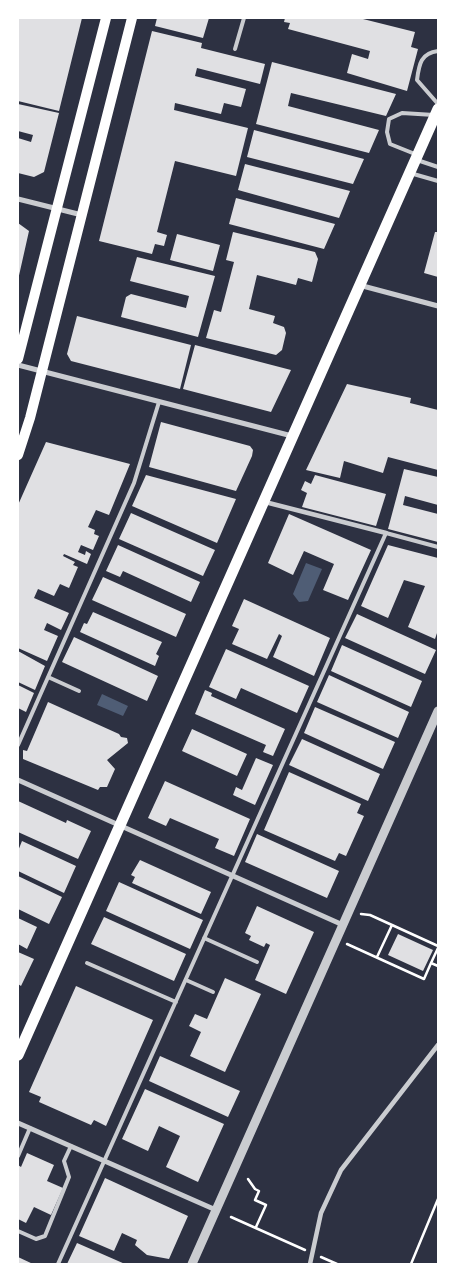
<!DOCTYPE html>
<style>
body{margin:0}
#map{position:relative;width:456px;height:1282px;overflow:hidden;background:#2d3142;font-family:"IBM Plex Sans",sans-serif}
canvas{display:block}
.frame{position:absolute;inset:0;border:19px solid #fff;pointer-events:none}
</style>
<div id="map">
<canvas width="456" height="1282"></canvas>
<div class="frame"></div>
</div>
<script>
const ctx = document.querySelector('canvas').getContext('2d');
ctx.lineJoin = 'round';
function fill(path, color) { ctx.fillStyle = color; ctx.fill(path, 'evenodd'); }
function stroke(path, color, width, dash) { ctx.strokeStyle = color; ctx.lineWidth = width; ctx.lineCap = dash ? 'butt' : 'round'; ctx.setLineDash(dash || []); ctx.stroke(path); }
fill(new Path2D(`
 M306 563 322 569 308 601 299 602 293 594Z
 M102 694 128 706 123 716 97 705Z`), '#4f5d75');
fill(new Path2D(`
 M18 18H82L59 111 18 101Z
 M157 18H209L203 38 155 26Z
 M285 18H359L415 32 411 47 418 49 407 91 347 73 352 54 368 59 370 51 288 29 290 23 284 22Z
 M152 31 202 43 201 48 265 64 260 84 197 68 195 76 246 89 241 107 224 103 221 114 175 103 174 110 248 128 236 176 175 161 157 232 167 235 164 246 155 244 152 254 99 241Z
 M272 62 396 94 386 116 291 93 288 106 379 130 369 153 256 124Z
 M18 104 59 113 44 172 34 177 18 173V138L31 142 33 135 18 131Z
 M254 130 364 159 353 184 247 157Z
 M245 164 350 191 339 218 238 190Z
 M236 198 335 224 324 249 229 224Z
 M18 223 29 231 18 280Z
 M233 232 315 252 318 259 312 282 298 278 296 285 257 275 249 309 275 316 273 323 284 327 286 333 282 350 276 355 206 338 214 310 221 312 234 262 226 260Z
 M435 232H438V277L424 273Z
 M177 234 220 245 213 271 170 260Z
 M137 257 215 276 198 337 121 317 126 297 131 294 186 308 189 296 130 281Z
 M77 316 191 345 180 389 71 361 67 354Z
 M195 345 291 370 271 412 183 389Z
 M347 384 411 398 410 403 438 410V470L388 457 383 473 344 461 340 478 306 470Z
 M161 422 250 446 253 450 252 456 236 491 149 467Z
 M46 442 130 464 109 515 96 510 88 527 95 530 94 534 99 536 93 550 81 545 78 552 85 555 86 551 91 554 87 564 64 554 63 556 75 562 73 565 78 567 69 588 60 584 54 596 38 589 34 598 69 613 61 630 47 623 44 630 58 636 47 661 18 648V505Z
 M404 469 438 477V505L405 496 403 505 438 514V542L388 529Z
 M146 475 236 499 217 543 132 506Z
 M315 475 386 494 376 526 302 507 307 493 301 490 305 481 311 484Z
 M131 513 215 550 203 576 119 539Z
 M289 514 371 550 348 600 323 590 334 564 304 551 293 575 268 563Z
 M118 545 200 582 191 602 123 571 120 577 106 571Z
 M388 545 438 558V630L435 639 408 627 425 586 404 580 388 618 361 606Z
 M103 577 186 614 176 637 92 600Z
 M244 599 330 638 314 676 273 657 282 636 279 634 267 659 232 644 239 629 232 626Z
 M93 612 162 642 156 654 159 656 155 666 80 632 84 623 87 624Z
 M357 614 436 650 425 674 345 638Z
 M74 637 158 676 147 701 62 662Z
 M342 645 422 681 411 707 331 671Z
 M226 649 309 686 297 713 241 688 236 699 209 687Z
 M18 651 45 666 35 690 18 682Z
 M329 675 409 712 398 738 317 702Z
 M18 685 34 693 26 712 18 708Z
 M205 690 212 693 211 696 285 729 273 756 263 752 266 745 195 714Z
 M48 702 119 734 121 737 127 738 128 743 107 760 115 769 107 787H100L98 790 23 759V750L27 751Z
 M315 707 395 742 383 769 304 733Z
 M192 729 247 754 237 776 182 751Z
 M302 739 380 774 368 801 289 765Z
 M256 758 273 765 255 805 233 795 236 787 242 790Z
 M289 772 361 804 357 813 364 816 346 856 339 853 335 861 264 830Z
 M165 781 250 819 234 856 215 848 219 839 170 818 166 826 148 818Z
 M18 801 66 823 67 820 91 831 78 859 18 832Z
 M257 834 339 871 327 898 245 862Z
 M22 841 76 866 64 893 18 871V851Z
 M140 860 211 892 201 914 132 883 135 877 131 875Z
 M18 876 62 897 49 924 18 909Z
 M119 882 203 920 190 949 106 911Z
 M257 906 314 932 286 994 255 980 270 945 266 943 264 947 249 940 251 936 245 933Z
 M104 917 186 954 174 981 91 944Z
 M18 918 37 927 27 949 18 944Z
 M398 934 433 950 423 971 388 955Z
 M18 952 34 959 21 986 18 984Z
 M225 978 261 994 225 1072 190 1056 201 1032 189 1026 195 1014 207 1019Z
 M76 986 153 1020 106 1126 94 1120 91 1125 39 1102 41 1097 29 1092Z
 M160 1056 240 1091 228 1117 149 1081Z
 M145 1089 224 1124 198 1182 166 1167 180 1136 159 1126 148 1151 122 1139Z
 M27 1153 54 1165 47 1181 63 1188 51 1215 34 1207 26 1223 18 1219V1165L21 1167Z
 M105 1178 188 1216 169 1259 147 1255 135 1245 137 1240 122 1233 114 1251 79 1236Z
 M77 1243 125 1264H67Z
 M18 1257 33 1264H18Z`), '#e0e0e3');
stroke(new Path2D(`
 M361 914 370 915 392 925
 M347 944 424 979 431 963
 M438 948 431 963 438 966
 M377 957 392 925 438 946
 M248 1179 255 1189 259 1191 255 1200 266 1205 256 1227
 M231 1217 305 1250
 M321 1257 337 1264
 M411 1264 438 1199`), '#fff', 2.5);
stroke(new Path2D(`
 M235 49 244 18
 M438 51C421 53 419 64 417 80L438 104
 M415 154 390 144 387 132 389 119 402 113 434 115
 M417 160 438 167
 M410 173 438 181
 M48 677 79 691
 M18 745 134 483 159 402
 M204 938 257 962
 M87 963 176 1002
 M186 980 213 992
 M18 1156 30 1128
 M18 1231 36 1239 45 1236 69 1177 64 1161 71 1146
 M58 1264 386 533 438 547`), '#caccd0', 4);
stroke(new Path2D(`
 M265 502 386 533
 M310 1264 321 1213 341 1170 438 1045`), '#caccd0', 4.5);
stroke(new Path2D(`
 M18 199 82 215
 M359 285 438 306
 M18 365 292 436
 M18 780 343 925
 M18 1123 216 1210`), '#caccd0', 5);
stroke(new Path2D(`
 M192 1264 438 711`), '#caccd0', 9);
stroke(new Path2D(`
 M18 359 106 18
 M18 455 30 418 132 18`), '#fff', 10);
stroke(new Path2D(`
 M18 1055 438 109`), '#fff', 11);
</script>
